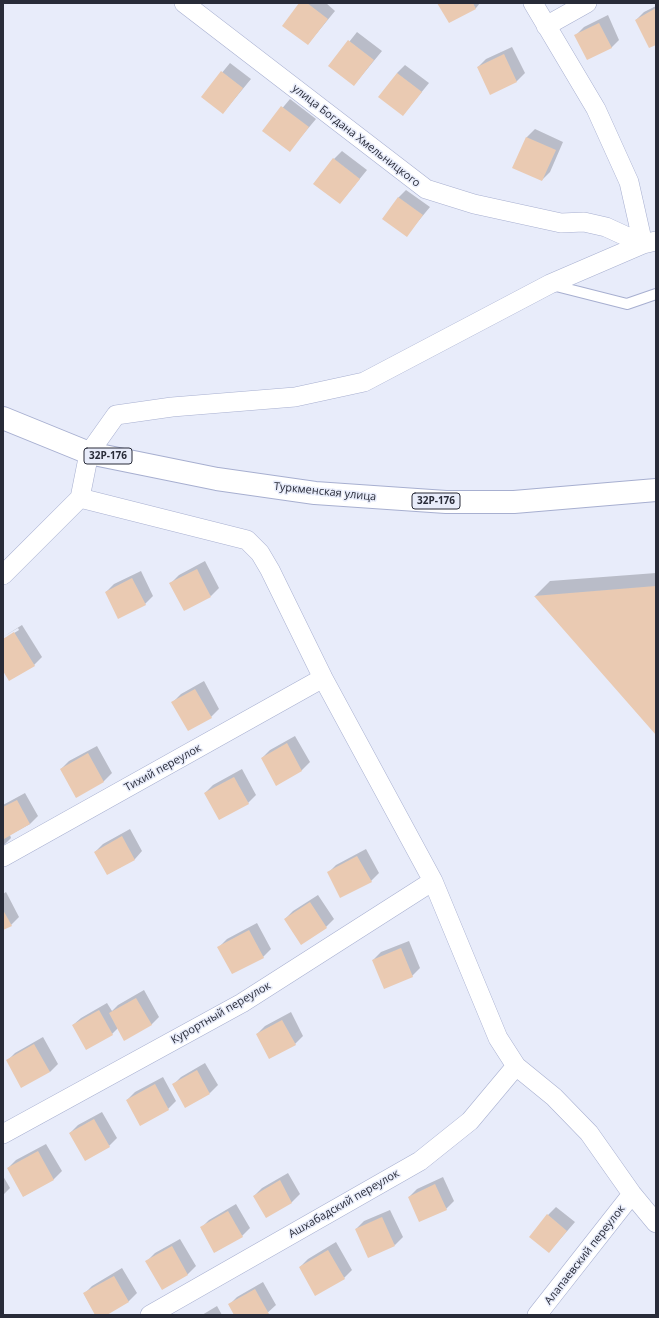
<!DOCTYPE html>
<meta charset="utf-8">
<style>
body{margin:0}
#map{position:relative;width:659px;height:1318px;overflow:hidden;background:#e8ecfa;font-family:"Open Sans",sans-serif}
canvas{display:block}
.frame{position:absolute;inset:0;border:4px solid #282b38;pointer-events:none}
</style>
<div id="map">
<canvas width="659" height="1318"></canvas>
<div class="frame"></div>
</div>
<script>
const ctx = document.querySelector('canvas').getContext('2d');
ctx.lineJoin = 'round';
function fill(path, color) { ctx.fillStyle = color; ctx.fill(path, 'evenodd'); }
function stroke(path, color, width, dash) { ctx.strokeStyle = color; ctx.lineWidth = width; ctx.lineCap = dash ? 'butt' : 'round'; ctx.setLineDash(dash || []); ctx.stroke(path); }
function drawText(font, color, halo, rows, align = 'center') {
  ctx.font = font + ' "Open Sans",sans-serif'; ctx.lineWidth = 3; ctx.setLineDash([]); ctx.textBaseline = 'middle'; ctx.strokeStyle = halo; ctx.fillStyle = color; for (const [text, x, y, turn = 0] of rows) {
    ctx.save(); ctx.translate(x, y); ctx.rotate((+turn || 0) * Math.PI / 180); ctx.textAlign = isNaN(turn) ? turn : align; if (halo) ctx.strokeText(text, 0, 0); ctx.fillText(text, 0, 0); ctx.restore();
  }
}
fill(new Path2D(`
 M301 3H326L335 11 308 44Z
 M439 3H480L476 8 449 22Z
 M656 6V43L636 20 644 12Z
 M608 15 619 40 611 48 576 35 584 27Z
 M357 32 382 51 354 85 330 66Z
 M512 47 525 73 517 81 491 93 478 67 486 59Z
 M230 63 251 79 223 113 202 97Z
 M405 65 429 83 403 115 397 73Z
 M290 99 316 119 290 150 264 130Z
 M535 129 563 142 550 172 542 180 514 168 527 137Z
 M342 151 367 170 340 203 334 159Z
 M406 190 430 207 406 236 398 198Z
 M205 561 219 588 211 596 171 583 179 575Z
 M141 571 153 596 145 604 106 592 114 584Z
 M656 573V733L535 596 550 581Z
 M22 625 42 657 34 665 3 670V640L19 630 18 628 3 637Z
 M204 681 219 709 211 717 173 702 181 694Z
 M295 736 310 762 302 770 277 784 262 758 270 750Z
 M97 746 112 773 104 781 76 797 61 769 69 761Z
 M242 769 256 795 248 803 205 793 213 785Z
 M25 793 38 816 30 824 10 835 11 838 3 846V805Z
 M130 829 142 851 135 859 108 874 95 852 103 844Z
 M366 849 379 873 371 881 328 873 336 865Z
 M6 892 19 917 11 925 3 929V894Z
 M318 895 334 919 326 927 285 919 293 911Z
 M257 923 271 949 263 957 233 973 219 947 227 939Z
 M409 941 420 968 412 976 373 960 381 952Z
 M144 990 159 1017 151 1025 118 1028 112 1034 73 1025 81 1018 107 1003 112 1011 118 1005Z
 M291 1012 303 1036 295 1044 257 1034 265 1026Z
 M43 1037 58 1064 50 1072 7 1061 15 1053Z
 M205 1063 218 1085 210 1093 173 1085 181 1077Z
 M163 1077 176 1101 168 1109 127 1100 135 1092Z
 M102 1112 117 1138 109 1146 70 1133 78 1125Z
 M46 1144 62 1171 54 1179 24 1196 8 1168 16 1160Z
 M288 1173 300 1194 292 1202 266 1217 254 1196 262 1188Z
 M3 1176 10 1188 3 1195Z
 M443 1177 454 1201 446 1209 409 1197 417 1189Z
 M236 1204 250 1228 242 1236 215 1252 201 1228 209 1220Z
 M556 1207 575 1222 549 1252 548 1215Z
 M390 1210 403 1237 395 1245 356 1229 364 1221Z
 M180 1239 196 1266 188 1274 162 1289 147 1261 155 1253Z
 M336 1242 352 1270 344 1278 300 1267 308 1259Z
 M122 1268 137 1293 129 1301 105 1315H96L84 1294 92 1286Z
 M263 1282 276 1305 265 1315H235L229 1305 237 1297Z
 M217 1306 222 1315H202Z`), '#0003');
fill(new Path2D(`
 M299 3H307L328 19 308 45 282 26Z
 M437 3H473L476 9 449 23Z
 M656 8V45L649 48 635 20Z
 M599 23 612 48 587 60 574 35Z
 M348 40 374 60 354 86 328 66Z
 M504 54 517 82 490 95 477 67Z
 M221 71 243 88 223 114 201 97Z
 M397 73 422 92 403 116 378 97Z
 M281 106 309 127 290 152 262 131Z
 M526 137 556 150 542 181 512 168Z
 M333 158 360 179 340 204 313 184Z
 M398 197 423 215 407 237 382 219Z
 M197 569 211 597 184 611 169 583Z
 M132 578 146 605 118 619 105 592Z
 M656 586V735L534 596Z
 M14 632 35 666 9 681 3 671V639Z
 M195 689 212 718 188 731 171 702Z
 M287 743 302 771 276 786 261 758Z
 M88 753 104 782 76 798 60 769Z
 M234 777 249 804 219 820 204 793Z
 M17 800 30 824 4 839 3 807Z
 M122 836 135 860 107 875 94 852Z
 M357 856 372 882 340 898 327 872Z
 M310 902 327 928 301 945 284 919Z
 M3 910 12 926 3 930Z
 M249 930 264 958 232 974 217 947Z
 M401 948 413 977 384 989 372 960Z
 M136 998 152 1025 124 1041 109 1013Z
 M99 1010 113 1035 86 1050 72 1025Z
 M282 1020 296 1045 269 1059 256 1034Z
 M34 1044 50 1072 21 1088 6 1060Z
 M197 1070 210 1094 185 1108 172 1084Z
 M155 1084 169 1110 140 1126 126 1100Z
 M94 1119 110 1147 85 1161 69 1133Z
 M38 1151 54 1180 23 1197 7 1168Z
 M280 1180 292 1203 266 1218 253 1196Z
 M435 1184 447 1210 419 1222 408 1197Z
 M228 1211 243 1237 214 1253 200 1227Z
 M547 1214 567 1231 549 1253 529 1237Z
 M382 1217 395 1246 368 1258 355 1229Z
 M172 1246 188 1275 162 1290 145 1261Z
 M328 1250 345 1279 315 1296 299 1267Z
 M114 1276 129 1302 107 1315H95L83 1293Z
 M255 1289 269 1314 234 1315 228 1304Z`), '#eacab2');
const lane = new Path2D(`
 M552 285 627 304 656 294`);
const street = new Path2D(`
 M184 3 426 189 474 204 561 223 584 222 606 227 643 244
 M533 3 596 109 629 182 643 244
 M546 26 587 3
 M80 498 247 540 260 553 270 570 323 678 433 881 498 1038 516 1066 554 1097 589 1133 632 1194 656 1223
 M3 575 80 498 89 453 116 415 172 407 295 397 364 382 550 284 643 244 656 241
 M3 857 323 678
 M3 1134 242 1003 433 881
 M150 1315 420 1161 470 1121 516 1066
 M537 1315 632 1194`);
const primary = new Path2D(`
 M3 418 89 453 217 479 315 493 446 502H514L656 490`);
stroke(lane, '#a7afd0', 12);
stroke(street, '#a7afd0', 20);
stroke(primary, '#a7afd0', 24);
stroke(lane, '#fff', 10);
stroke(street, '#fff', 19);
stroke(primary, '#fff', 22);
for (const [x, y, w] of [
 [108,456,48],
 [436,501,48]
]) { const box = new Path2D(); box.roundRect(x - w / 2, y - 8, w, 16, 3); ctx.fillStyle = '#e8ecfa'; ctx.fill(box); stroke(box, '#282b38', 1); }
drawText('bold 10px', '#282b38', null, [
 ["32Р-176",108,456],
 ["32Р-176",436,501]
]);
drawText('11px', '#282b38', '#e8ecfa', [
 ["улица Богдана Хмельницкого",356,136,38],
 ["Туркменская улица",325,492,6],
 ["Тихий переулок",163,768,-29],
 ["Курортный переулок",221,1013,-30],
 ["Ашхабадский переулок",344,1204,-30],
 ["Алапаевский переулок",585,1255,-52]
]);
</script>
